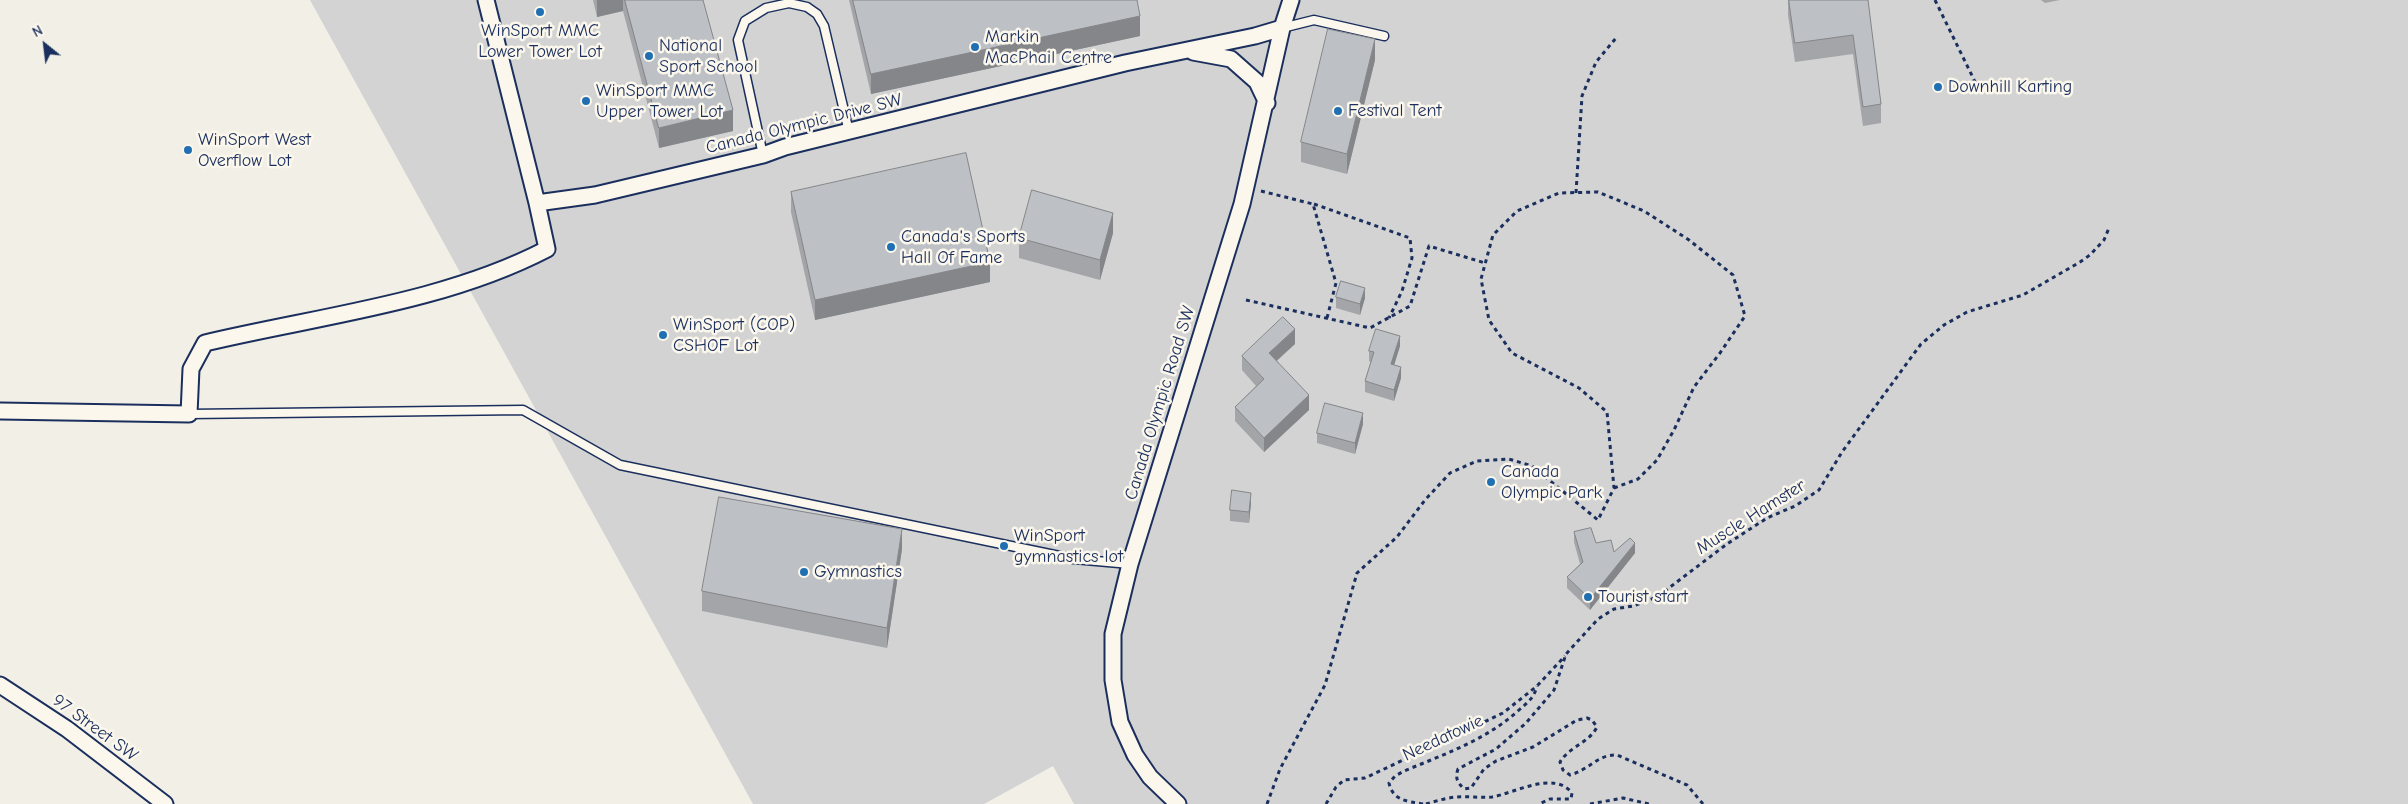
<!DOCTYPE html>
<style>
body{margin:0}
#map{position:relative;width:2408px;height:804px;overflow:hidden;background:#f2efe6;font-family:"Comic Neue",sans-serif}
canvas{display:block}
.north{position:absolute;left:20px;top:20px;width:50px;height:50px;-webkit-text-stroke:4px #fbf7ec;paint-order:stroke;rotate:331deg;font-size:14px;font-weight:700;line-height:20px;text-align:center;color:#1b2f5e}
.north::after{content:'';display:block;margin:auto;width:18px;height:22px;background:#1b2f5e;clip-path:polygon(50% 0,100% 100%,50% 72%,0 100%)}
</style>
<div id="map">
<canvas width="2408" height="804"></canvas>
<div class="north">N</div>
</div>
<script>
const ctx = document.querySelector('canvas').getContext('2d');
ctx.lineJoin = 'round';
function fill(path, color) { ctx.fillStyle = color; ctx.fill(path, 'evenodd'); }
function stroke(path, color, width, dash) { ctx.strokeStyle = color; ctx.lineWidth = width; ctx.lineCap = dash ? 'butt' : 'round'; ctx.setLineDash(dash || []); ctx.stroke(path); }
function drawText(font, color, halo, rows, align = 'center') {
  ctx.font = font + ' "Comic Neue",sans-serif'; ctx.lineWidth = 5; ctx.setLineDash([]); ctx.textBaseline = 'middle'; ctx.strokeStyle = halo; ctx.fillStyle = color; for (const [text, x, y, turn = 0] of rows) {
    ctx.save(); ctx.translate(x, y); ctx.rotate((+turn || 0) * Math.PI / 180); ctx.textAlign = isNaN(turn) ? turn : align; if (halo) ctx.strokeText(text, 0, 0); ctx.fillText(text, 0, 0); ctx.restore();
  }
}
fill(new Path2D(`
 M310 0H2408V804H1074L1053 766 984 804H753Z`), '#d2d3d2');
const service = new Path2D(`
 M1282 28 1314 20 1384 36
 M763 155 738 40 745 21 766 8 789 3 807 7 817 14 824 26 849 132
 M189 414 523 410 620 465 1074 559 1130 564`);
const minor = new Path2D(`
 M1193 52 1231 59 1257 82 1267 103
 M537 203 595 195 763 155 785 147 1125 63 1255 36 1282 28
 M0 411 189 414 191 369 205 343C318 316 443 303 547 249L537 203 486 0
 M0 685 67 729 165 804
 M1178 804 1150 777 1135 755 1120 722 1113 680V634L1130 564 1242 204 1282 28 1291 0`);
stroke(service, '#1b2f5e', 11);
stroke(minor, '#1b2f5e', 19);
stroke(new Path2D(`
 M1935 0 1980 92
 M1261 191 1313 204 1336 283 1327 318
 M1576 193 1582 96 1596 62 1616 38
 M1314 204 1410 238 1412 258 1402 291 1389 318
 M1246 300 1370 328 1410 306 1429 246 1485 263
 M1267 804 1280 769 1325 685 1357 573 1397 537 1425 500 1450 473 1477 461 1509 459 1532 466 1598 520 1614 488 1607 412 1579 388 1512 353 1489 320 1481 279 1493 235 1517 211 1559 193 1598 192 1644 211 1689 240 1733 275 1745 316 1720 353 1694 387 1674 430 1657 460 1638 479 1614 488
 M1326 804 1336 787 1344 780 1365 778 1503 713 1537 686 1565 656
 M1423 804C1407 801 1393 801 1389 783L1395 776 1404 771C1445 754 1486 740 1519 710 1528 702 1534 698 1537 686
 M1426 804C1436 801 1446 798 1456 797 1468 796 1480 798 1492 797 1515 793 1554 770 1572 793L1571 799H1550L1539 804
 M1590 804 1623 798 1649 804
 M1703 804 1687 785 1617 755C1598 754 1589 770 1570 775L1563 770 1560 762C1570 746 1589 743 1597 727L1592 720 1587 718 1577 720 1533 747 1496 761 1484 769 1471 788 1464 789C1457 782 1455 778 1458 769L1496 749 1526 723 1554 690 1566 654 1598 619 1614 609 1633 606 1657 597 1727 544 1767 518 1795 506 1819 490 1842 452 1921 344 1944 325 1967 312 2023 295 2080 262 2090 255 2104 240 2109 228`), '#1b2f5e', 3, [4, 4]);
stroke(service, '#fbf7ec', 8);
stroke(minor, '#fbf7ec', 15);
fill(new Path2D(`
 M593 0H703L733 131 659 148 623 11 597 17Z
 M849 0H1137L1140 36 871 94Z
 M1788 0H1868L1881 104V123L1863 126 1853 54 1795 62 1788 15Z
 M2041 0H2060L2045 3Z
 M1375 60 1347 174 1301 162V142Z
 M791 192 990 282 815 320 791 212Z
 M1113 233 1100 280 1019 258V238Z
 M1336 297 1365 298 1360 315 1336 308Z
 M1295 344 1277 361 1309 410 1264 452 1235 421V407L1256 386 1242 370V356Z
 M1400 346 1394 365 1401 378 1394 401 1365 392V381L1371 362 1369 361V351Z
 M1363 424 1355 454 1317 443V433Z
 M1251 503 1249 523 1230 521V510Z
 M1574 532 1614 552 1635 553 1590 610 1567 588V577L1580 564 1574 542Z
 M902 549 887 648 702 611V591Z`), '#a3a5a9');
fill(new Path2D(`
 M597 0H623V11L597 17Z
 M1140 16V36L871 94V74Z
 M1375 39V60L1347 174V154Z
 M733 110V131L659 148V128Z
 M1113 213V233L1100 280V260Z
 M990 262V282L815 320V300Z
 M1365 288V298L1360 315V304Z
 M1295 329V344L1269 367V353Z
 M1400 336V346L1391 375V364Z
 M1401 367V378L1394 401V390Z
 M1309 395V410L1264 452V438Z
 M1363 413V424L1355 454V443Z
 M1251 493V503L1249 523V512Z
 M902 529V549L887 648V628Z
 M1635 543V553L1590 610V599Z`), '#848689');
const building = new Path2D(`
 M625 0H703L733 110 659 128Z
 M853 0H1137L1140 16 871 74Z
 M1789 0H1868L1881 104 1863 107 1853 35 1795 43Z
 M1328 29 1375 39 1347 154 1301 142Z
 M966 153 990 262 815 300 791 192Z
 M1032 190 1113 213 1100 260 1019 238Z
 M1341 281 1365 288 1360 304 1336 297Z
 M1283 317 1295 329 1269 353 1309 395 1264 438 1235 407 1264 379 1242 356Z
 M1376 329 1400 336 1391 364 1401 367 1394 390 1365 381 1374 352 1369 351Z
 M1325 403 1363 413 1355 443 1317 433Z
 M1232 490 1251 493 1249 512 1230 510Z
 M719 497 902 529 887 628 702 591Z
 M1591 528 1596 543 1611 540 1614 552 1630 538 1635 543 1590 599 1567 577 1583 562 1574 532Z`);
fill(building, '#bdc0c4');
stroke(building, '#848689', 1);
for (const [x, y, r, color] of [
 [540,12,5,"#1f6fb2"],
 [975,47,5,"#1f6fb2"],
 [649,56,5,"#1f6fb2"],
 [1938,87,5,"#1f6fb2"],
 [586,101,5,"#1f6fb2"],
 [1338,111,5,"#1f6fb2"],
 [188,150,5,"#1f6fb2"],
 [891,247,5,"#1f6fb2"],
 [663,335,5,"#1f6fb2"],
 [1491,482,5,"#1f6fb2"],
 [1004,546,5,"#1f6fb2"],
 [804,572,5,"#1f6fb2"],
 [1588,597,5,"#1f6fb2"]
]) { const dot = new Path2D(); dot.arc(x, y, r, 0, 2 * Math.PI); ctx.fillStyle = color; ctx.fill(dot); stroke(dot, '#fbf7ec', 2); }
drawText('18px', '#1b2f5e', '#fbf7ec', [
 ["WinSport MMC",540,31,"center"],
 ["Lower Tower Lot",540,52,"center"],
 ["Markin",985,37],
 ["MacPhail Centre",985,58],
 ["National",659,46],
 ["Sport School",659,67],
 ["Downhill Karting",1948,87],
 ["WinSport MMC",596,91],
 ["Upper Tower Lot",596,112],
 ["Festival Tent",1348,111],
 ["WinSport West",198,140],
 ["Overflow Lot",198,161],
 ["Canada's Sports",901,237],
 ["Hall Of Fame",901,258],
 ["WinSport (COP)",673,325],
 ["CSHOF Lot",673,346],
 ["Canada",1501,472],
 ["Olympic Park",1501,493],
 ["WinSport",1014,536],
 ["gymnastics lot",1014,557],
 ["Gymnastics",814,572],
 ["Tourist start",1598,597]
], 'left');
drawText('18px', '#1b2f5e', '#fbf7ec', [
 ["Canada Olympic Drive SW",804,124,-14],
 ["Canada Olympic Road SW",1160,403,-73],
 ["Muscle Hamster",1751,517,-32],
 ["97 Street SW",95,728,36],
 ["Needatowie",1443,738,-25]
]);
</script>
